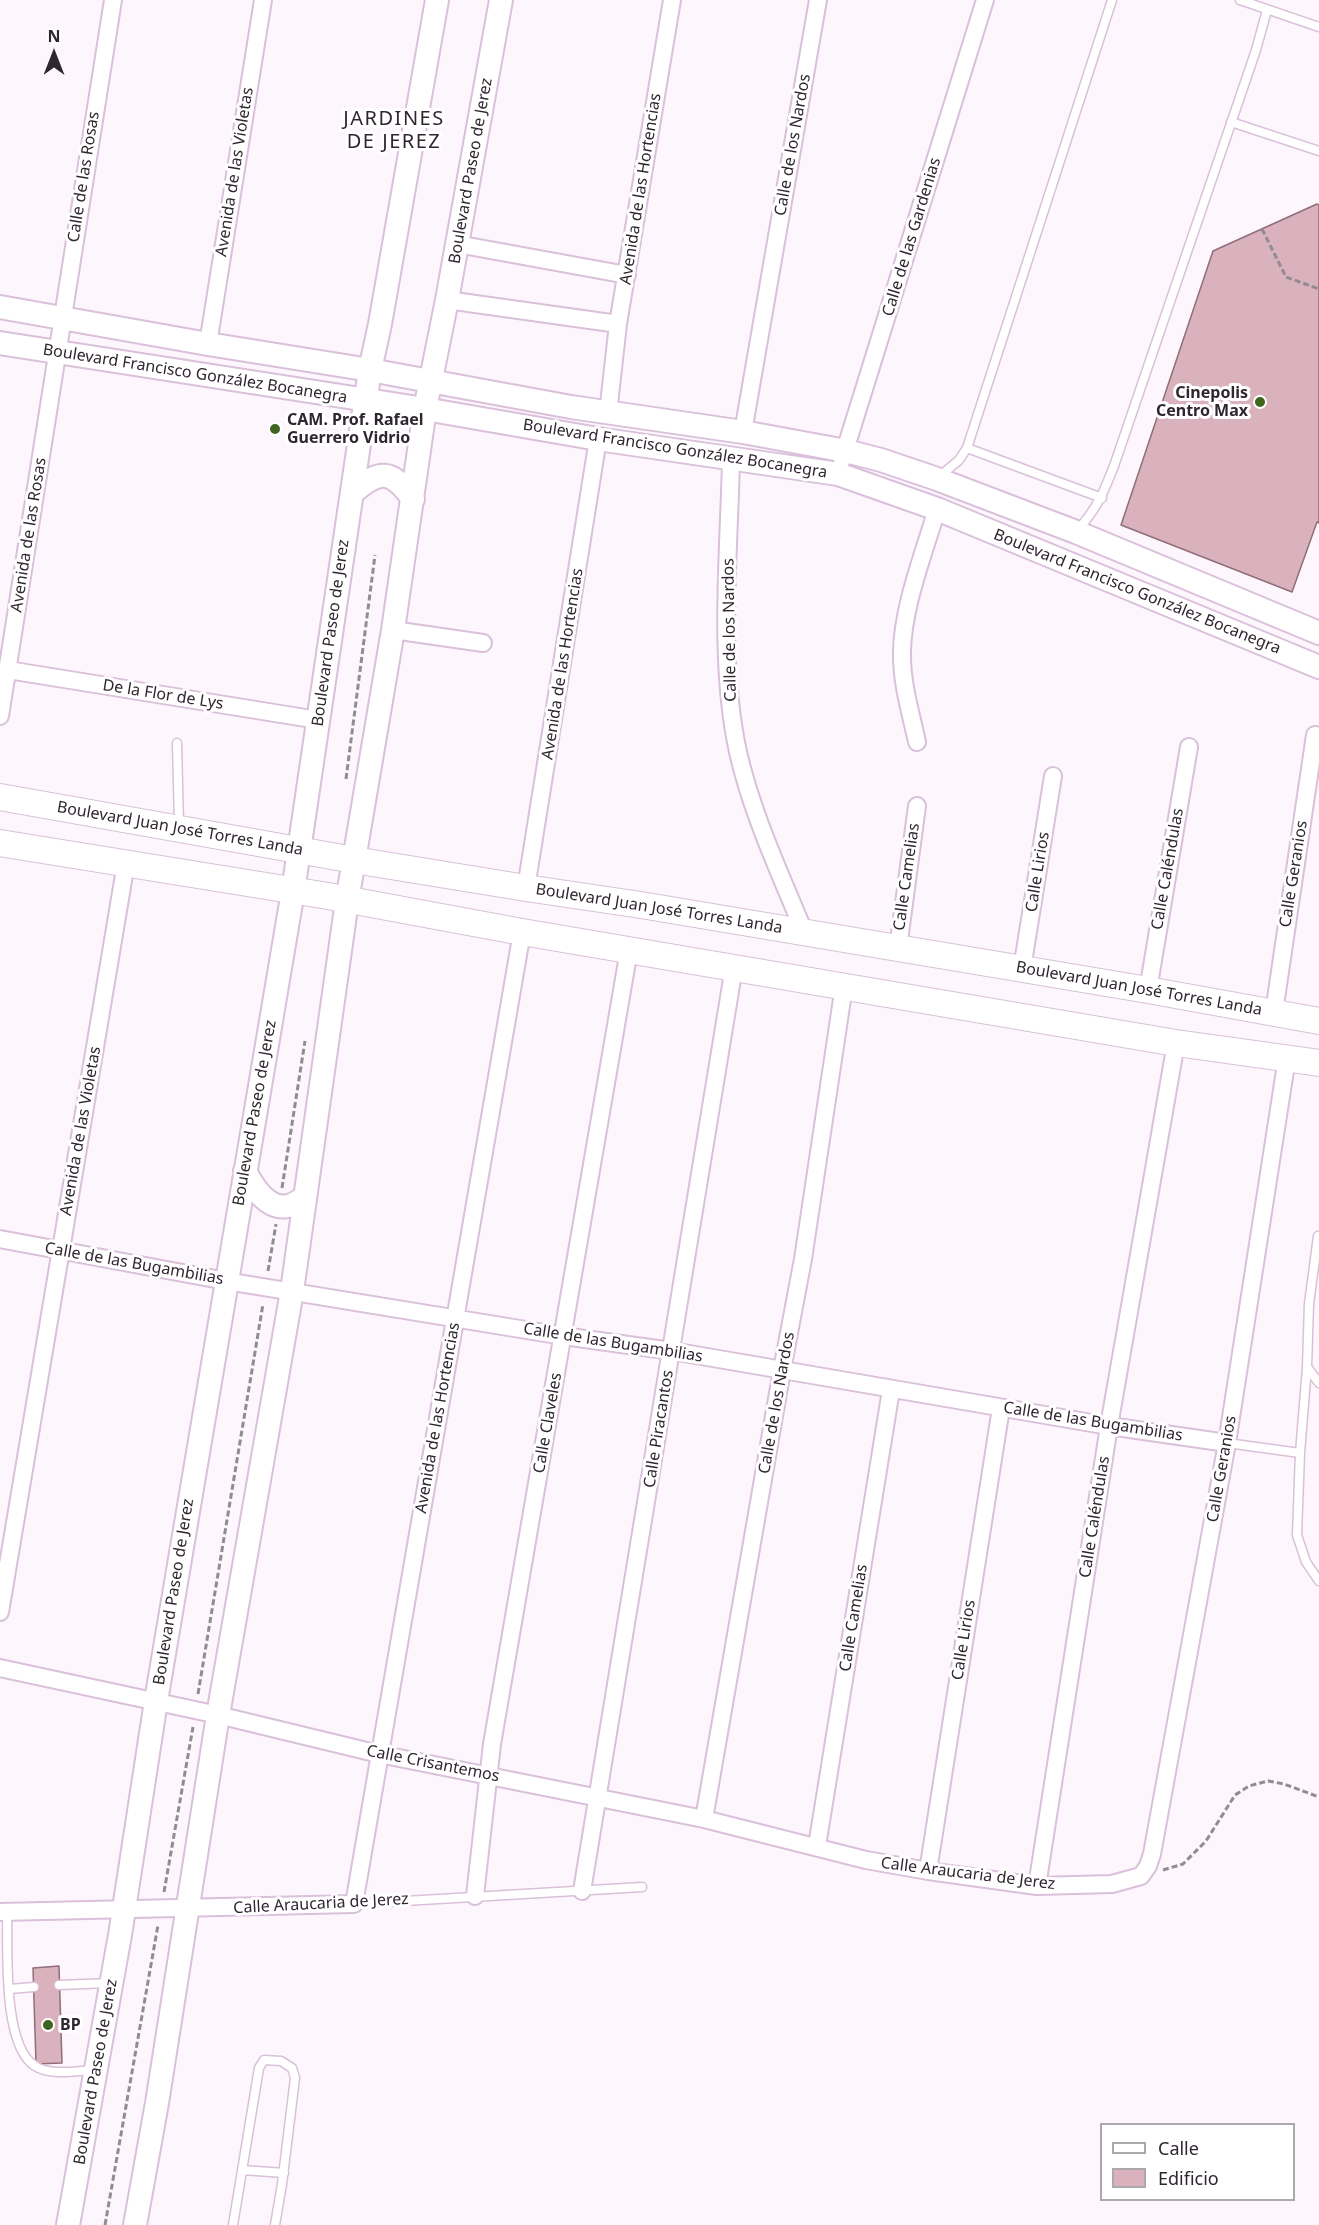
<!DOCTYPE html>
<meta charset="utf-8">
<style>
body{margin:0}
#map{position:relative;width:1319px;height:2225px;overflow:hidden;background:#fdf7fd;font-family:"Noto Sans",sans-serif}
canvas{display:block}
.legend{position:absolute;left:1100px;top:2123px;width:195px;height:78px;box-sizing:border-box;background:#fff;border:2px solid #aca8ac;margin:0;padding:8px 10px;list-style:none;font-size:18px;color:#302630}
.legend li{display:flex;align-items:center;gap:12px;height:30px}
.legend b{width:30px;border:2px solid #aca8ac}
.north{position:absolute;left:24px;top:24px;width:60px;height:60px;-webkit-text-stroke:4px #fff;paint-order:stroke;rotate:0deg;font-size:16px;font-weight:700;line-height:24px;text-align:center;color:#302630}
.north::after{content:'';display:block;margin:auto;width:21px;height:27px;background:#302630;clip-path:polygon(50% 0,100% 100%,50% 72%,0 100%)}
</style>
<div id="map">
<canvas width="1319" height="2225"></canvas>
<ul class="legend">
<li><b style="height:8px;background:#fff"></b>Calle</li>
<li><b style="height:16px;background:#d9b2bd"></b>Edificio</li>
</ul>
<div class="north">N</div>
</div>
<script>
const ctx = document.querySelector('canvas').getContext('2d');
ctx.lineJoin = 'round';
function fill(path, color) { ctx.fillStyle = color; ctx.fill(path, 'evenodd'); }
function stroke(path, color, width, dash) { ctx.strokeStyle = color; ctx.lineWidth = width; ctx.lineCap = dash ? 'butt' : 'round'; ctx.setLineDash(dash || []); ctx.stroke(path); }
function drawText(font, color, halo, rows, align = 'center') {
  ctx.font = font + ' "Noto Sans",sans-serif'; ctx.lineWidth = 6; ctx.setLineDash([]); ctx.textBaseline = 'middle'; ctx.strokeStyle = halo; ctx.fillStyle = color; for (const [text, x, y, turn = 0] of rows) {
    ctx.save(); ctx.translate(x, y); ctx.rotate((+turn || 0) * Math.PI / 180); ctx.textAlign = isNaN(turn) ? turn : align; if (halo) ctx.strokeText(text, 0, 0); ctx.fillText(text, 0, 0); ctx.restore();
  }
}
const building = new Path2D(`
 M1317 204 1319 205V523L1317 522 1292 592 1121 525 1213 251Z
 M59 1966 62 2063 36 2064 33 1968Z`);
fill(building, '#d9b2bd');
stroke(building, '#906e78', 1.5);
const lane = new Path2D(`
 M1240 0 1319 27
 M1231 122 1319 151
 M967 448 1102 498
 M940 476 959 460 967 448 1112 0
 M1077 531C1097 508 1103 494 1114 466L1256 50 1267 10
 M177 743 179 825
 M1318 1236 1309 1304 1307 1367 1319 1383
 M1227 1443 1300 1453 1297 1535 1306 1562 1319 1581
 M1300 1453 1307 1367
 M354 1904 642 1887
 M7 1912C8 1948 2 2046 35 2066 50 2076 76 2071 94 2070
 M59 1985 110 1983
 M9 1989 34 1987
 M242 2170 284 2173
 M233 2225 259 2068 264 2060 281 2061 292 2068 295 2078 282 2184 275 2225`);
const street = new Path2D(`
 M457 244 627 275
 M447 300 618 324
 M208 344 263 0
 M608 413 618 324 672 0
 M743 432 818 0
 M731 460C729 553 718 661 738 752 752 814 780 873 804 932
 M842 460 985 0
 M393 630 483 643
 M8 670 318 720
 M0 716 113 0
 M917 742C911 714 902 685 902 656 901 611 924 553 937 509
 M526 888 598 439
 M898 948 917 806
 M1022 969 1053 776
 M1148 990 1189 747
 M1274 1012 1315 735
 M0 1239 226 1281 563 1336 672 1351 1109 1426 1227 1443
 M0 1612 126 863
 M0 1668 218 1715 379 1754 704 1819 866 1860 928 1871 1037 1886 1112 1884 1141 1876 1148 1866 1152 1854 1227 1443 1287 1058
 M704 1819 782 1370 803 1259 844 986
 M817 1846 891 1390
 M928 1871 1001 1408
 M1037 1886 1109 1426 1176 1043
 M582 1891 734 967
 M475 1896 492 1744 629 950
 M0 1912 354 1904 522 932`);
const secondary = new Path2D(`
 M0 307 208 344 370 370 571 407 743 432 846 451 881 460 937 479 1076 532 1319 633
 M0 343 425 409 598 439 838 474 937 509 1319 667
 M352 493C380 469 391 469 413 499
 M245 1171C257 1195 278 1222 305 1196
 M68 2225 120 1935 156 1701 293 891 370 370 380 324 437 0
 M135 2225 157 2103 218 1715 292 1291 347 901 393 630 425 409 447 300 501 0`);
const primary = new Path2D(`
 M0 797 354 860 526 888 641 905 1148 990 1319 1021
 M0 843 328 896 522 932 1176 1043 1319 1063`);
stroke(lane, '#dac0da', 11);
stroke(street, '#dac0da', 20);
stroke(secondary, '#dac0da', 26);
stroke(primary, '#dac0da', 28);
stroke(new Path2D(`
 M1262 229 1286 277 1319 289
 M346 779 375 555
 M282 1188 305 1041
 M268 1271 276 1224
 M198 1694 263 1304
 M1163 1870 1183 1864 1206 1841 1235 1795 1249 1786 1268 1781 1284 1784 1319 1797
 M164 1892 193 1727
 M105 2225 158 1925`), '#938b93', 3, [6, 3]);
stroke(lane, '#fff', 8);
stroke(street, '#fff', 16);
stroke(secondary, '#fff', 22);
stroke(primary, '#fff', 26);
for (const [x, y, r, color] of [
 [1260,402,6,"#3e641d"],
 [275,429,6,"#3e641d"],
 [48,2025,6,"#3e641d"]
]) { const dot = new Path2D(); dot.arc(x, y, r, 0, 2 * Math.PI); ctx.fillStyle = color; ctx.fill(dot); stroke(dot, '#fff', 2); }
drawText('16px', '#302630', '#fff', [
 ["Calle de los Nardos",793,145,-80],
 ["Boulevard Paseo de Jerez",471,171,-80],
 ["Avenida de las Violetas",235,172,-81],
 ["Calle de las Rosas",84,177,-81],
 ["Avenida de las Hortencias",641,189,-81],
 ["Calle de las Gardenias",912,237,-73],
 ["Boulevard Francisco González Bocanegra",195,374,9],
 ["Boulevard Francisco González Bocanegra",675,449,9],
 ["Avenida de las Rosas",29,535,-81],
 ["Boulevard Francisco González Bocanegra",1137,592,22],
 ["Calle de los Nardos",730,630,-91],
 ["Boulevard Paseo de Jerez",331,633,-82],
 ["Avenida de las Hortencias",563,664,-81],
 ["De la Flor de Lys",163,695,9],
 ["Boulevard Juan José Torres Landa",180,829,10],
 ["Calle Caléndulas",1168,869,-80],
 ["Calle Lirios",1038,872,-81],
 ["Calle Geranios",1294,874,-81],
 ["Calle Camelias",907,877,-82],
 ["Boulevard Juan José Torres Landa",659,909,9],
 ["Boulevard Juan José Torres Landa",1139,989,10],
 ["Boulevard Paseo de Jerez",255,1113,-80],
 ["Avenida de las Violetas",81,1131,-80],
 ["Calle de las Bugambilias",134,1264,10],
 ["Calle de las Bugambilias",613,1343,9],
 ["Calle de los Nardos",777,1403,-80],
 ["Avenida de las Hortencias",438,1418,-80],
 ["Calle de las Bugambilias",1093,1422,9],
 ["Calle Claveles",548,1423,-80],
 ["Calle Piracantos",659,1429,-81],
 ["Calle Geranios",1222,1469,-80],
 ["Calle Caléndulas",1095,1517,-81],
 ["Boulevard Paseo de Jerez",174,1592,-81],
 ["Calle Camelias",854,1618,-81],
 ["Calle Lirios",964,1640,-81],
 ["Calle Crisantemos",433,1764,11],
 ["Calle Araucaria de Jerez",968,1874,7],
 ["Calle Araucaria de Jerez",321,1904,-3],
 ["Boulevard Paseo de Jerez",96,2072,-80]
]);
drawText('bold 16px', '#302630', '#fff', [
 ["Cinepolis",1248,393,"right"],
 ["Centro Max",1248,411,"right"],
 ["CAM. Prof. Rafael",287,420],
 ["Guerrero Vidrio",287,438],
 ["BP",60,2025]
], 'left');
ctx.letterSpacing = '1.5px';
drawText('20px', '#302630', '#fff', [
 ["JARDINES",394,119],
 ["DE JEREZ",394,142]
]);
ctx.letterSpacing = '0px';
</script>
